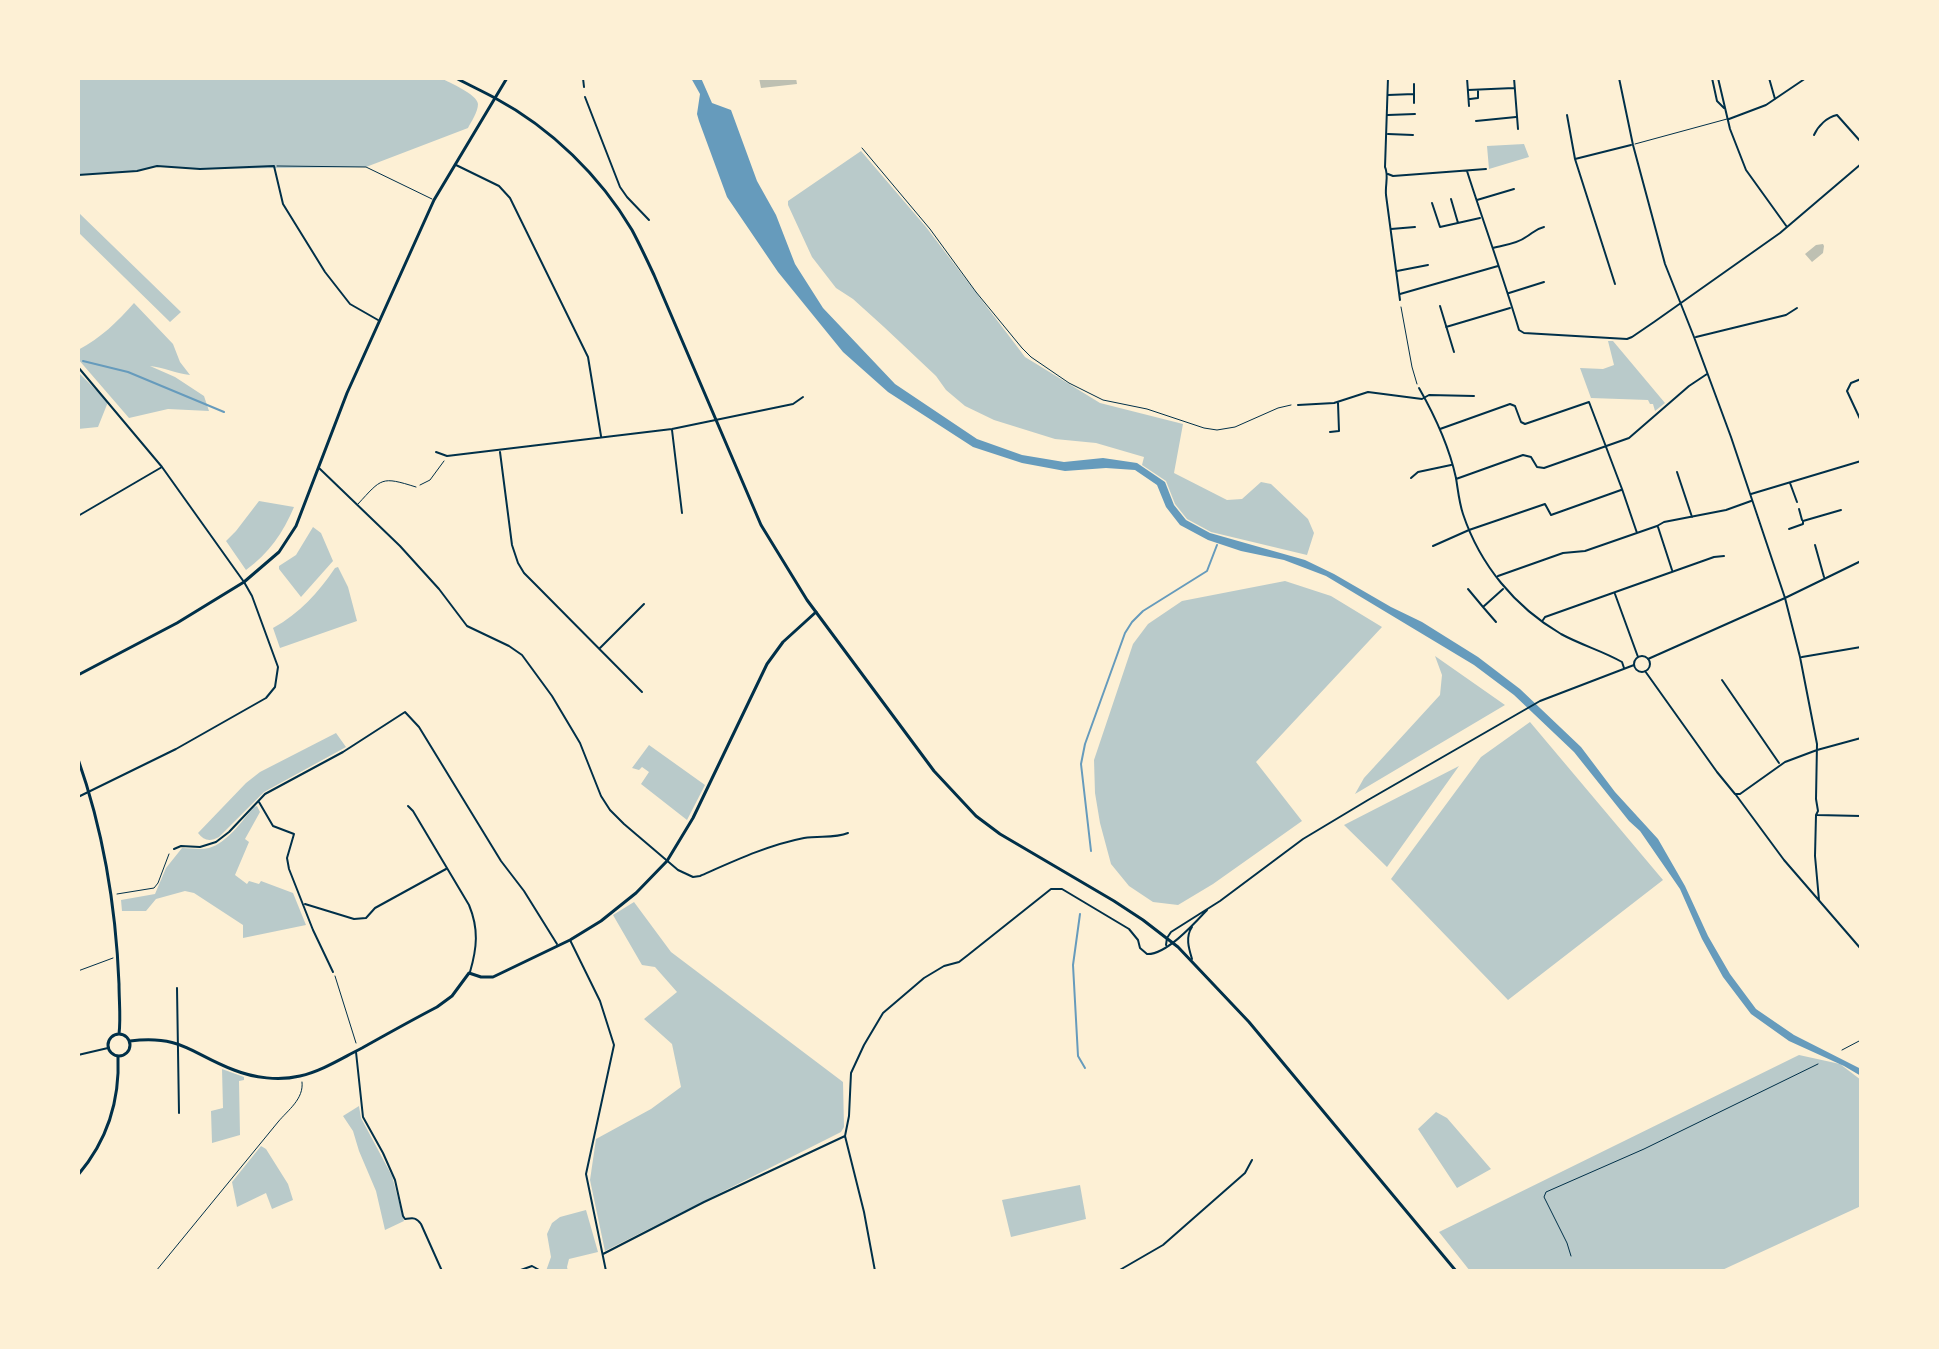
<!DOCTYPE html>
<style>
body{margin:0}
#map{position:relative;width:1939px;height:1349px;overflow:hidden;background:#fdf0d5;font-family:"Varela Round",sans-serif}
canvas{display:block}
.frame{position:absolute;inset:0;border:80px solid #fdf0d5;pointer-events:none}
</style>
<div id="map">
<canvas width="1939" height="1349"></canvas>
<div class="frame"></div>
</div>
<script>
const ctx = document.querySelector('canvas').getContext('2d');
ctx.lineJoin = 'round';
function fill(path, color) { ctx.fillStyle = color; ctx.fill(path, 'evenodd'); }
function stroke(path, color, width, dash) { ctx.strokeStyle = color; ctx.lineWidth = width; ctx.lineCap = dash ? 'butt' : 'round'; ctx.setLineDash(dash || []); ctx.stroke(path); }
fill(new Path2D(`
 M78 78H441C450 83 477 94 478 104 478 112 471 122 468 128L366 167 200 169 157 166 137 171 78 175Z
 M1524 144 1529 157 1489 169 1487 146Z
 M861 151 926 227 1025 357 1100 403 1183 424 1174 473 1227 500 1242 499 1261 482 1271 484 1308 519 1314 533 1307 555 1211 532 1187 519 1175 504 1166 481 1142 465 1144 457 1096 443 1055 439 994 420 965 406 946 390 936 376 884 327 853 299 836 288 812 257 788 205V201Z
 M78 212 181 312 170 322 78 232Z
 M134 303 173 344 180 362 190 375C177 374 163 367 150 366L175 377 204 396 209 411 168 409 129 418 78 359V350C101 338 117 322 134 303Z
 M1608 341H1613L1665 403 1655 411 1653 404H1650L1648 400 1591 398 1580 368 1603 369 1614 365Z
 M78 372 108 402 98 427 78 429Z
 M259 501 294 507C283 533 269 553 246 570L226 541 236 531Z
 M313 527 321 533 333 561 301 597 279 569V566L296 555Z
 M338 567 348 587 357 621 280 648 273 628C300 613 318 593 335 568Z
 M1285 581 1331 596 1382 627 1256 762 1302 821 1213 884 1178 905 1153 902 1129 886 1111 864 1100 823 1095 793 1094 760 1133 644 1148 624 1182 601Z
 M1435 656 1505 705 1355 794 1364 778 1440 695 1442 675Z
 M1530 722 1663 880 1508 1000 1391 879 1481 757Z
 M336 733 346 747 264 792 219 837C210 842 204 841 198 833L246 783 260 772Z
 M649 745 705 785 687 820 641 784 649 772 642 767 639 770 632 768Z
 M1459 766 1387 867 1344 825Z
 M257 806 260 812 245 839 249 842 235 875 247 884 249 881 259 884 261 881 293 893 306 925 243 938V925L194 893 185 891 156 899 146 911H122L121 900 155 894 166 868 182 848C191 848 200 850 209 848 227 843 242 821 254 807Z
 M634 902 671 952 843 1082 844 1127 841 1132 605 1251 590 1180 596 1139 651 1109 681 1087 672 1044 644 1019 677 992 655 967 642 965 613 915Z
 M1799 1055 1840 1064 1861 1080V1206L1720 1271H1470L1439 1232Z
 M222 1069 244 1077V1080L239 1081 240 1135 212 1143 211 1111 223 1108Z
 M359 1106 361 1118 392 1176 404 1221 385 1230 376 1191 359 1151 353 1131 343 1116Z
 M1436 1112 1447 1118 1491 1169 1457 1188 1418 1129Z
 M261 1146 266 1149 288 1184 293 1200 272 1209 266 1193 237 1207 232 1182Z
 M1080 1185 1086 1219 1011 1237 1002 1200Z
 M586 1210 598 1252 569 1259 567 1267 568 1271H546L551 1257 547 1234 552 1223 560 1217Z`), '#b9caca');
fill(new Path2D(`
 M691 78H701L712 103 731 110 757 181 776 215 795 264 823 308 895 384 977 439 1022 455 1064 462 1103 458 1137 463 1165 482 1174 505 1186 520 1210 533 1305 560 1334 574 1391 607 1422 622 1478 657 1520 689 1581 747 1615 792 1658 839 1685 886 1708 936 1730 974 1756 1009 1794 1035 1861 1069V1076L1844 1066 1789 1041 1751 1014 1723 977 1702 939 1680 889 1640 831 1629 821 1574 752 1514 695 1474 665 1326 576 1284 560 1241 551 1208 540 1180 525 1166 507 1157 485 1135 470 1106 468 1065 471 1022 463 973 447 888 392 843 352 778 272 727 197 699 121 697 114 700 94Z`), '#669bbc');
stroke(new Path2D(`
 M83 361 128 372 224 412
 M1091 851 1081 764 1085 744 1125 633 1132 622 1143 611 1207 571 1217 545
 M1080 914 1073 965 1078 1056 1085 1068`), '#669bbc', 2);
fill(new Path2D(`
 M759 78H796L797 84 761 88Z
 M1823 244 1824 246 1823 253 1812 262 1805 254 1816 245Z`), '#bec0b2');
stroke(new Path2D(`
 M862 148 930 229 976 292 1022 348 1031 357 1069 383 1103 400 1147 409 1204 428 1217 430 1235 427 1278 408 1291 405
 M1401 307 1412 367 1417 384
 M420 485 430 480 444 461
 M117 894 154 888 158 883 169 854
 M78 971 113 958
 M335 976 356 1043
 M1842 1050 1861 1040
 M1571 1256 1567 1243 1544 1197 1546 1192 1644 1149 1818 1064
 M156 1271 278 1122C288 1110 304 1099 302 1082`), '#003049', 1);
stroke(new Path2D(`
 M1635 144 1727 119
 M277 166 366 167 432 199
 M358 504C382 478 381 476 416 487`), '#003049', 1);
stroke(new Path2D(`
 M583 78 584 87
 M1388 78 1385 167C1389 175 1385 185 1386 195L1400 300
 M1467 78 1469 106
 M1514 78 1518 129
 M1619 78 1633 145 1665 264 1694 337 1731 437 1785 598 1800 657 1817 744 1816 799 1818 811 1816 815 1815 856 1819 900
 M1712 78 1717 101 1724 108
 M1718 78 1730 129 1746 170 1787 227
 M1769 78 1775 99
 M1468 90 1514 88
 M1388 95 1414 94
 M585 97 620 187 627 197 649 220
 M1470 99 1478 98V90
 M1414 103V84
 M1388 115 1415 114
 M1567 115 1575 159 1631 145
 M1729 119 1766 105 1806 78
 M1476 121 1516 117
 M1388 134 1413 135
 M1814 135C1818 126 1827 117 1837 115L1861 142
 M1575 159 1615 284
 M456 165 499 186 510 198 588 357 601 436
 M1467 171C1484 224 1503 276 1519 330L1524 333 1627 339 1632 337 1654 322 1780 233 1861 164
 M1388 174 1393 176 1486 169
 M78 175 137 171 157 166 200 169 274 166 283 204 325 272 350 304 378 320
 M1451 199 1458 223
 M1477 200 1514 189
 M1432 203 1440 227 1480 218
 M1391 229 1415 227
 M1493 248C1503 245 1517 244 1526 237 1533 233 1535 229 1544 227
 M1397 271 1428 265
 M1509 293 1544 282
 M1400 294 1498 266
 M1440 306 1454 352
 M1446 327 1510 308
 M1696 337 1786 315 1797 308
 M78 367 162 467 244 582 252 596 278 667 275 687 266 698 176 749 78 797
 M1861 379 1851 383 1847 391 1861 421
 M1419 388C1435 416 1449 446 1456 478 1458 490 1459 502 1463 514 1480 565 1515 607 1561 634 1581 645 1603 651 1622 662L1624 668
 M1298 405 1334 403 1368 392 1422 399 1429 395 1474 396
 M1440 429 1510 404 1515 406 1521 422 1525 424 1589 402 1622 489 1637 533
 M672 430 682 513
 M1330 432 1339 431 1338 403
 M436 452 447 456 672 429 793 404 803 397
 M500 452 512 545 518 563 524 573 535 584 642 692
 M319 468 400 546 439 589 467 626 509 646 522 655 552 696 580 743 601 796 610 810 624 824 678 870 693 877 700 876C734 861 768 845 804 838 819 835 834 839 848 833
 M1677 472 1692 517
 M1411 478 1418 472 1451 465
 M1456 479 1523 455 1531 457 1537 467 1544 468 1629 438 1689 386 1707 374
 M1790 483 1797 502
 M1751 494 1861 461
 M1799 509 1802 520
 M78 516 162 467
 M1658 527 1672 570
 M1789 529 1803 524V521L1841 510
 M1815 545 1824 577
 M1433 546 1469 530 1545 504 1551 515 1621 490
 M1498 576 1563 553 1585 551 1657 526 1664 522 1726 510 1751 501
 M1468 589 1483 607 1503 589
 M1615 594 1638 657
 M1483 607 1496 622
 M1543 620 1545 617 1714 557 1724 556
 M600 648 644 604
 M1634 664a8 8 0 1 1 16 0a8 8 0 1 1-16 0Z
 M1802 657 1861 647
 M1648 659 1785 598 1861 561
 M1645 671 1717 772 1735 794H1740L1785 762 1817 750 1861 738
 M1722 680 1779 763
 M1736 795 1784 860 1861 949
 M259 802 273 826 294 834 287 858 289 869 313 930 333 972
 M408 806 413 811 469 905C479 929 477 948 470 972
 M1817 815 1861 816
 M174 849 181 846 200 847 216 842 229 832 265 794 343 752 405 712 419 727 501 861 524 891 557 944
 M305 904 354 919 366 918 375 908 446 869
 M1192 927C1185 937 1189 949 1192 959
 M570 940 600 1001 614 1045 586 1174 606 1271
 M1166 945 1167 938 1171 932 1220 901 1303 839 1368 800 1540 701 1634 665
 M177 988 179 1113
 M356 1052 363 1117 383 1153 395 1180 403 1216 405 1219C413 1218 416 1217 421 1224L442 1271
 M78 1055 108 1048
 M603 1254 704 1202 845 1136
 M518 1271 532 1266 541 1271
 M875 1271 864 1212 845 1136 849 1116 851 1073 864 1045 883 1013 924 978 944 966 959 962 968 955 1051 889H1062L1129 929 1138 940 1140 948 1147 954C1166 955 1194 924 1207 910
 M1118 1271 1163 1245 1245 1173 1252 1160`), '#003049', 2);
stroke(new Path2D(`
 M78 675 177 623 244 582 279 552 296 526 347 393 434 200 507 78
 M78 759C103 830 116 909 119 984 119 1001 121 1018 119 1034
 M108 1045a11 11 0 1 1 22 0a11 11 0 1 1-22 0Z
 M130 1041C182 1035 190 1053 234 1070 254 1078 279 1081 300 1076 322 1071 342 1058 362 1048 387 1034 412 1020 437 1007L452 996 469 973 481 977H493L570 940 601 921 636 893 667 861 693 818 767 664 783 642 816 612
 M78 1175C107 1141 120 1101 118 1056`), '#003049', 3);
stroke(new Path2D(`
 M456 78C469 85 482 91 495 98 551 128 600 176 632 230 640 245 647 260 654 275L761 525 807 600 934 771 976 816 1000 834 1114 901 1143 920 1178 947 1249 1022 1456 1271`), '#003049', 3);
</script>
